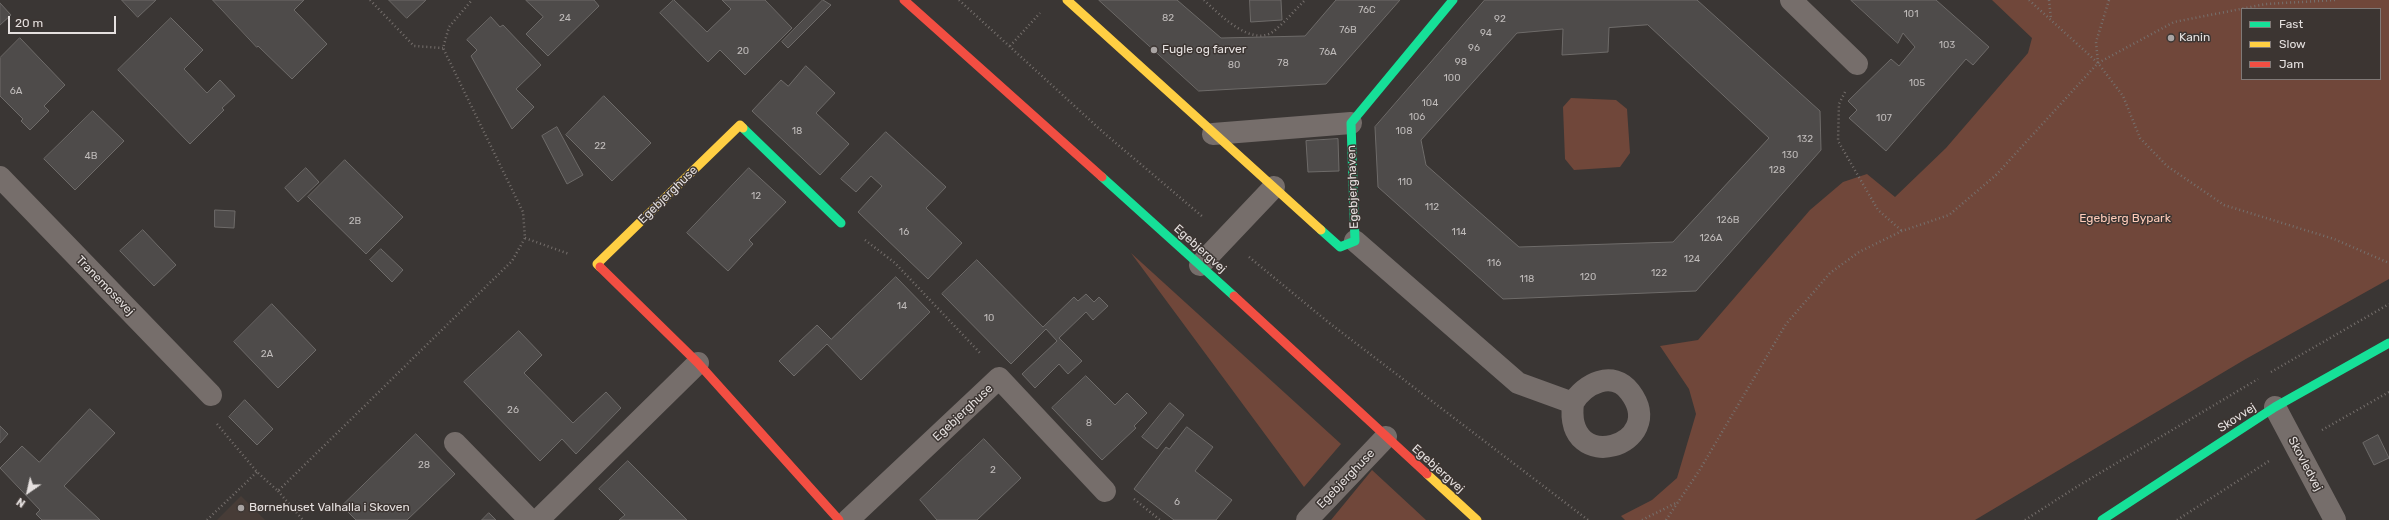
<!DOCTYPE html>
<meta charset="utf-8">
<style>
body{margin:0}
#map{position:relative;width:2389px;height:520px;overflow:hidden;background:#3a3634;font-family:Rubik,sans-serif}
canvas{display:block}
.legend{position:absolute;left:2241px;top:8px;width:140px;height:72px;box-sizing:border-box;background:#3c3532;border:1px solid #807977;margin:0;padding:5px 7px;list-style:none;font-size:12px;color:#e5e0df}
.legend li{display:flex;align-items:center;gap:8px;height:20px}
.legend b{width:20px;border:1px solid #807977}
.north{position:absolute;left:8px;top:472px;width:40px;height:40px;-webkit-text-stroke:3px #3c3532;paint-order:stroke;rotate:214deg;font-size:11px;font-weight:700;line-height:16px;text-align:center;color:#e5e0df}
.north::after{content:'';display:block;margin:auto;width:14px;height:18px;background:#e5e0df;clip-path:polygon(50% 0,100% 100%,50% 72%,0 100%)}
.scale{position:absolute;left:8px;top:16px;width:108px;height:18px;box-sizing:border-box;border:2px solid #e5e0df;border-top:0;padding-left:5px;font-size:12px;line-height:14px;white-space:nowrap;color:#e5e0df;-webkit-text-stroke:3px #3c3532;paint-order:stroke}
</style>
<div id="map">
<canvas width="2389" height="520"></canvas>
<ul class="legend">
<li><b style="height:5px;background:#16e098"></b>Fast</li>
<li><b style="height:5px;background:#ffcf43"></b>Slow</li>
<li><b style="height:5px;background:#f24e42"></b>Jam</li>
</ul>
<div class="north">N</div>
<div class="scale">20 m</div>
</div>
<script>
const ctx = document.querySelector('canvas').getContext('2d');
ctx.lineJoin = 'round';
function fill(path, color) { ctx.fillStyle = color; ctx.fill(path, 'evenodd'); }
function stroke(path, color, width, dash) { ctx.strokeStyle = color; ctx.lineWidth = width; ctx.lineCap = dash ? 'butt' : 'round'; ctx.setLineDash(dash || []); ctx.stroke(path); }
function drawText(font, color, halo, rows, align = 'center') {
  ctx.font = font + ' Rubik,sans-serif'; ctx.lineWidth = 3; ctx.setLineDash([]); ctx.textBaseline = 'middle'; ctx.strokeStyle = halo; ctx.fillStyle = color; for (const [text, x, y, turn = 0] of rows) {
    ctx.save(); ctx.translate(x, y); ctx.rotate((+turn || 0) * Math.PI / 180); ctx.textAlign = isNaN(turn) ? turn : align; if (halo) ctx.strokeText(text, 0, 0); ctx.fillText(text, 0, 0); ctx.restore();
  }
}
fill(new Path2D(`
 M241 496 265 520H217Z`), '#473c37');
fill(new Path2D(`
 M1992 0H2389V279L2244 360 1975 520H1625L1621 516 1652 500 1677 478 1696 414 1689 389 1660 346 1698 340 1810 210 1843 182 1867 174 1895 197 1946 148 2028 53 2032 38ZM2242 9H2380V79H2242Z
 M1571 98 1616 100 1627 109 1630 153 1620 167 1574 170 1565 159 1563 107Z
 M1131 253 1341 444 1304 487Z
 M1372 470 1426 520H1331Z`), '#70473a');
const building = new Path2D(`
 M122 0H156L138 17Z
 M213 0H304L294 10 327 44 292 79 258 46 257 47Z
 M389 0H426L407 18Z
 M526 0H594L599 6 548 56 526 34 543 17Z
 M674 0 707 32 731 9 722 0H765L792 28 745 75 720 50 708 62 660 13Z
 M823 0 831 5 788 48 782 42Z
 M1099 0H1177L1221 38 1305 36 1336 0H1400L1326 84 1199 91Z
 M1250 0H1281L1282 20 1251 22Z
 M1485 0H1697L1820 111 1821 150 1696 291 1503 299 1378 187 1375 127ZM1648 25 1769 138 1673 242 1519 247 1426 165 1421 140 1517 33 1563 29 1562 55 1608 52 1609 28Z
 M1851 0H1936L1989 47 1973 65 1966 59 1886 151 1849 118 1857 110 1848 101 1891 59 1899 66 1915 47 1903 33 1898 43Z
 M0 3 11 15 0 25Z
 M491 17 500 27 503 25 541 65 516 89 534 107 512 129 471 56 477 50 467 40Z
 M171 18 203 50 184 69 207 93 220 80 235 96 222 108 224 110 190 144 118 70Z
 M20 38 65 85 44 106 49 111 30 130 21 121 23 119 0 96V58Z
 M806 66 835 93 816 113 849 144 820 175 752 111 781 80 788 86Z
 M604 96 651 143 612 181 566 135Z
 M93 111 124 141 75 190 44 159Z
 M557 127 583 175 567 184 542 136Z
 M886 132 946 187 926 208 962 243 928 279 858 212 882 186 871 176 856 192 841 179Z
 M1338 139 1339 171 1308 172 1306 141Z
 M345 160 403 217 366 254 308 197Z
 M306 168 319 182 298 202 285 188Z
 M749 168 786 202 749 240 753 244 728 271 687 233Z
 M215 210 235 211 234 228 215 227Z
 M143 230 176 265 154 286 120 251Z
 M381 249 403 270 392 282 370 260Z
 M977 260 1043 327 1074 297 1078 301 1086 294 1094 302 1099 297 1108 306 1093 320 1086 312 1059 338 1082 361 1068 374 1059 364 1035 388 1022 374 1057 341 1046 329 1011 364 942 294Z
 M896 277 930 312 861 380 827 344 794 376 779 361 817 325 831 339Z
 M272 304 316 350 278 388 234 342Z
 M519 331 542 355 524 373 573 423 606 392 621 408 576 454 562 439 540 461 464 382Z
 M1086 376 1115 405 1127 393 1147 413 1134 426 1136 428 1102 460 1052 408Z
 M245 400 273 429 257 445 229 417Z
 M1170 403 1184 415 1157 449 1142 437Z
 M90 409 115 433 64 486 100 520H42L36 514 40 510 0 468 22 446 39 462Z
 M0 426 8 434 0 443Z
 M1187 427 1213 447 1195 471 1232 500 1216 520H1174L1134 489 1166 447 1169 449Z
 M416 434 455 474 407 520H356L342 506Z
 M2378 435 2389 458 2374 465 2363 443Z
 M984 439 1021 478 977 520H937L920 500Z
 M628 461 687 520H619L625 515 599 489Z
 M489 513 496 520H482Z`);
fill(building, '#4e4b4a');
stroke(building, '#6e6b69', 1);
stroke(new Path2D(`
 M370 0 414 46 443 48
 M959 0 1104 133 1203 217
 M1204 0C1219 14 1252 48 1274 31 1285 22 1295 10 1305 0
 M2029 0 2098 63 2123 96 2140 138 2167 166 2224 205 2334 239 2389 263
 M2049 0 2051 19
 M1010 46 1040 13
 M2098 63 2096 42 2109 0
 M1845 92 1839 104 1838 141 1878 210 1902 231
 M525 238 569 254
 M865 240 895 263 981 354
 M1249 257 1328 322 1588 520
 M2271 372 2389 304
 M217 424 257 472 278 491 512 261 525 238 523 212 443 48 449 27 472 0
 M2322 430 2389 392
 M278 491 303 520
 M1134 499 1160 520
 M207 520 257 472
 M1642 520 1678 502
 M1666 520 1699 471 1786 324 1830 273 1859 252 1902 231 1949 215 1996 175 2098 63 2174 22 2266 4 2336 0
 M2025 520 2078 486 2258 379
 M2177 520 2269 461`), '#76706d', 2.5, [1, 3]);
stroke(new Path2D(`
 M1355 241 1518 383 1573 403C1564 478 1670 445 1630 392 1613 369 1584 384 1573 403`), '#766e6b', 22);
stroke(new Path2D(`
 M1791 0 1857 64
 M1213 134 1351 123
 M0 177 211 395
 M1200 265 1274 187
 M2275 407 2335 520
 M455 443 530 520
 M538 520 698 363
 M848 520 999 378 1105 491
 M1307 520 1386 437`), '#766e6b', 22);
stroke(new Path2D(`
 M743 128 841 223
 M1102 177 1234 296
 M1321 230 1340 247 1355 241 1351 123 1453 0
 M2102 520 2275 407 2389 343`), '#16e098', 9);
stroke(new Path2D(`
 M1067 0 1321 230
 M600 267 597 264 740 125 743 128
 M1427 474 1477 520`), '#ffcf43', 9);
stroke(new Path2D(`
 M904 0 1102 177
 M600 267 698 363 839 520
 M1234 296 1427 474`), '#f24e42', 9);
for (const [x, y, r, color] of [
 [2171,38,4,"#a9a4a3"],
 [1154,50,4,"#a9a4a3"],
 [241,508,4,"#a9a4a3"]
]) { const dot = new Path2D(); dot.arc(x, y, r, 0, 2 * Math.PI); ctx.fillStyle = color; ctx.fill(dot); stroke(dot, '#3c3532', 1.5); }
drawText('10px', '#bfbbba', null, [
 ["76C",1367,10],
 ["101",1911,14],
 ["24",565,18],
 ["82",1168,18],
 ["92",1500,19],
 ["76B",1348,30],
 ["94",1486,33],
 ["103",1947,45],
 ["96",1474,48],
 ["20",743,51],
 ["76A",1328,52],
 ["98",1461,62],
 ["78",1283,63],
 ["80",1234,65],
 ["100",1452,78],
 ["105",1917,83],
 ["6A",16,91],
 ["104",1430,103],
 ["106",1417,117],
 ["107",1884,118],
 ["18",797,131],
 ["108",1404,131],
 ["132",1805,139],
 ["22",600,146],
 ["130",1790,155],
 ["4B",91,156],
 ["128",1777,170],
 ["110",1405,182],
 ["12",756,196],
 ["112",1432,207],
 ["126B",1728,220],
 ["2B",355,221],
 ["16",904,232],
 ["114",1459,232],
 ["126A",1711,238],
 ["124",1692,259],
 ["116",1494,263],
 ["122",1659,273],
 ["120",1588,277],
 ["118",1527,279],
 ["14",902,306],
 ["10",989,318],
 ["2A",267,354],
 ["26",513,410],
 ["8",1089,423],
 ["28",424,465],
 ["2",993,470],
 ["6",1177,502]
]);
drawText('12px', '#e5e0df', '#3c3532', [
 ["Kanin",2179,38],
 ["Fugle og farver",1162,50],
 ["Børnehuset Valhalla i Skoven",249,508]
], 'left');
drawText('12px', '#e5e0df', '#3c3532', [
 ["Egebjerghaven",1353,187,-92],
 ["Egebjerghuse",668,195,-44],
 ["Egebjergvej",1200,249,42],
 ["Tranemosevej",105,286,46],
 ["Egebjerghuse",963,413,-43],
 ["Skovvej",2237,418,-33],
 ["Skovledvej",2305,464,62],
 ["Egebjergvej",1438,469,42],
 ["Egebjerghuse",1346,479,-46]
]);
drawText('12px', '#ffcbb8', '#3c3532', [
 ["Egebjerg Bypark",2125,219]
]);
</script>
